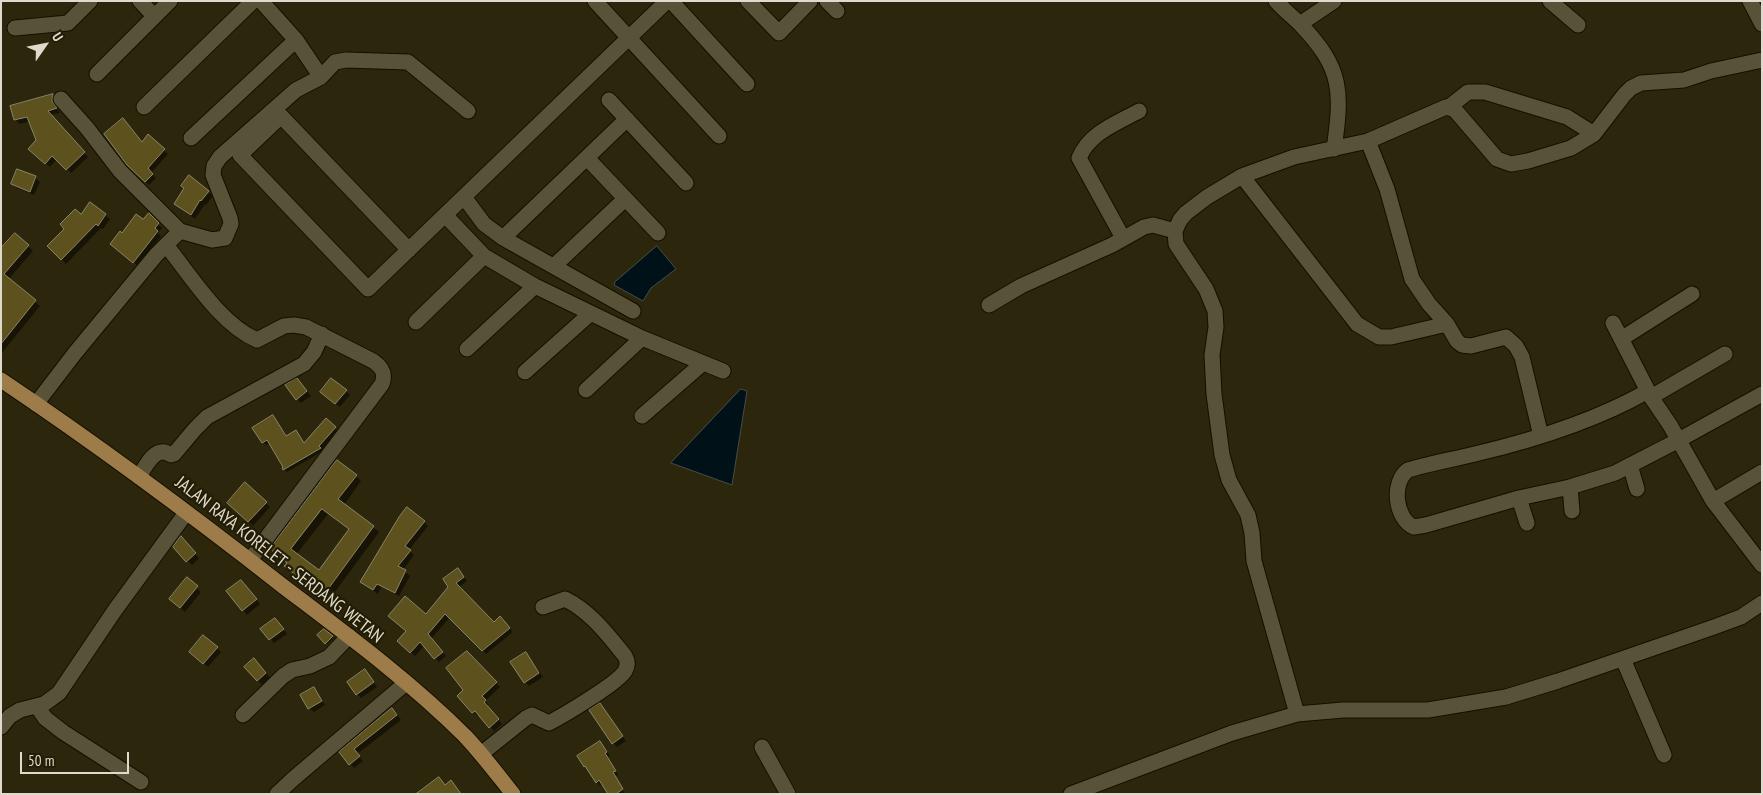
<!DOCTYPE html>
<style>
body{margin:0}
#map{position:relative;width:1763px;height:795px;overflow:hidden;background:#2c260d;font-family:"PT Sans Narrow",sans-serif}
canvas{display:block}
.frame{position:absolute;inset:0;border:2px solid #dedbcc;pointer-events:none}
.north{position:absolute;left:20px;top:20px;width:50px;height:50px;-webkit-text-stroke:4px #221d04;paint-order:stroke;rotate:57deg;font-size:14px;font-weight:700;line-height:20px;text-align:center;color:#dedbcc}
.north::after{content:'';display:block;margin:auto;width:18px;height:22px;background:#dedbcc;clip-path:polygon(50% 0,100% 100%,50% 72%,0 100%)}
.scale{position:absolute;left:20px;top:752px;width:109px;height:22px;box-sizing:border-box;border:2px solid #dedbcc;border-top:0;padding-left:6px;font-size:15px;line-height:18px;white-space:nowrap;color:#dedbcc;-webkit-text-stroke:4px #221d04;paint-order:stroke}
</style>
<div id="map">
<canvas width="1763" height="795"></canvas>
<div class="frame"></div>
<div class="north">U</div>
<div class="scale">50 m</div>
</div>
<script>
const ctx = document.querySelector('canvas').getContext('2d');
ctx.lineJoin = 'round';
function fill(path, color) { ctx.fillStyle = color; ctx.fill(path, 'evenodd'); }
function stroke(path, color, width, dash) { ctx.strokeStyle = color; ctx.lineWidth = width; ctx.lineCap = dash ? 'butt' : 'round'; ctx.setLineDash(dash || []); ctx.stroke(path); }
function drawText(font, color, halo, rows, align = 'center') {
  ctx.font = font + ' "PT Sans Narrow",sans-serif'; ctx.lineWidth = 4.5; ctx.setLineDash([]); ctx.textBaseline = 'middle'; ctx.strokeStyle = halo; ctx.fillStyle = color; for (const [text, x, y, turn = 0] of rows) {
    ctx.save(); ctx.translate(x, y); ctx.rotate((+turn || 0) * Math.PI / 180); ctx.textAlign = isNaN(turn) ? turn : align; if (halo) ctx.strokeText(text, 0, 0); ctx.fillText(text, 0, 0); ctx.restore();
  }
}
const water = new Path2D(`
 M657 246 676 269 651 288 643 301 614 285 615 282Z
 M741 389 747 391 732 485 671 463Z`);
fill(water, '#001217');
stroke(water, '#434e4d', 1);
fill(new Path2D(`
 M53 95 57 99 56 107 60 113 50 115 88 157 71 173 57 159 50 167 34 153 37 140 30 121 20 124 16 120 12 107Z
 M148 136 168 154 151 173 156 178 149 185 128 164Z
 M189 177 213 196 206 205 205 204 195 219 175 204 185 189Z
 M35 178 40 182 34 195 17 188 12 184Z
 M90 204 110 219 103 229 101 228 66 264 49 246 81 216Z
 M149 215 162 228 158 233 161 236 138 266 115 247Z
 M15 234 33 251 8 280 40 306 1 354V250Z
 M301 384 311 396 301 403 297 399Z
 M346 391 350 395 340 407 326 396Z
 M276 420 287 437 305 444 326 420 338 431 322 450 323 451 287 472 283 468 285 467 270 443 266 445 254 428Z
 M356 476 361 481 344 505 379 532 329 600 291 572 286 566 288 563 271 549ZM328 514 350 530 319 572 296 555Z
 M245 484 270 507 253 526 228 503Z
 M424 522 428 526 409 550 414 555 403 570 410 576 399 596 381 587 378 594 366 586 361 582Z
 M181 538 199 558 192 565 174 547Z
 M461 574 467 581 459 587 494 623 504 621 513 632 486 654 450 617 431 639 446 656 439 662 424 646 415 656 402 645Z
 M187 579 201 592 185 612 175 603Z
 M245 585 260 604 247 615 228 592Z
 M279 624 287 634 274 643 270 639Z
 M324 631 334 638 327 644 319 635Z
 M217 648 221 652 208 667 195 656Z
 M467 653 500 687 485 701 489 705 487 706 502 724 494 731 479 714 477 716 458 696 465 690Z
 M526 653 543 677 529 686 525 682Z
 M258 664 270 678 262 685 246 667Z
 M369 675 377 687 361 698 357 694Z
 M313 689 325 705 314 712 309 708Z
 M604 709 626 741 617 747 613 743Z
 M396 713 401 720 357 754 363 761 354 768 341 753Z
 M600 743 610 756 608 757 618 775 615 777 625 794H610L603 784 600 786 585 766Z`), '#0007');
const building = new Path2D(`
 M53 94 52 101 57 108 48 111 85 152 66 170 52 156 45 164 28 149 36 140 27 117 14 120 10 106Z
 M123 118 142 142 148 134 165 149 148 168 153 174 145 182 127 165 104 134Z
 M17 169 36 176 30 192 11 184Z
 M189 175 209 191 201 201 200 200 191 215 174 204 184 188 181 186Z
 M90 202 106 214 98 226 96 224 61 260 47 246 64 229 60 224 75 209 81 214Z
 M149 213 159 223 155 228 158 231 133 263 110 244 120 231 122 233 136 214 143 219Z
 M15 233 29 245 4 274 36 300 1 344V248Z
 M297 378 307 391 296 400 285 385Z
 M331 378 347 390 335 404 320 392Z
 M273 415 286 436 296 430 304 443 326 418 336 427 319 446 321 448 283 470 282 468 283 467 267 440 262 443 252 428Z
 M337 460 357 475 338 499 374 526 323 596 284 566 287 563 270 549ZM322 509 349 529 319 570 291 549Z
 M245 482 267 502 248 522 227 503Z
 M407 507 425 521 405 546 411 550 398 566 406 570 395 593 377 584 373 590 360 582 399 517Z
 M181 536 196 553 186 562 173 547Z
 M458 568 464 577 456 583 494 622 500 616 510 628 482 651 445 614 428 634 443 652 434 659 420 642 410 653 397 641 406 631 388 616 405 596 426 614 448 587 443 579Z
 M187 577 198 586 180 608 169 599Z
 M241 580 257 599 242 611 226 591Z
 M275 618 284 629 269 640 260 629Z
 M324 629 333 636 325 644 317 635Z
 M203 635 218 647 203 664 189 652Z
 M467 651 497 682 482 696 486 700 484 702 499 719 489 728 475 711 472 713 457 696 463 690 446 668Z
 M526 652 539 673 524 683 510 662Z
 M254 658 266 673 257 681 244 667Z
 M365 669 374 682 356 695 347 682Z
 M314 687 322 701 308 709 300 695Z
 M600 703 623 736 612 744 589 710Z
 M392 708 397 715 354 749 360 756 349 765 339 752Z
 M600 741 607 752 605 753 616 771 613 772 623 789 616 794H608L599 780 596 783 585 766 584 767 577 756Z
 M439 777 445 785 451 780 461 794H416Z`);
fill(building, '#5d521d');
stroke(building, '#8a8568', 1);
const minor = new Path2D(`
 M140 1 154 16
 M261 1 296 40 321 77
 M595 1 719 136
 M671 1 747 84
 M748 1 779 33 810 1
 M827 1 837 11
 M1276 1C1284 10 1293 17 1301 25 1343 69 1342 92 1334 149
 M1550 1 1578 25
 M1750 1 1762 24
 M1300 24 1334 1
 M15 28 68 23 90 1
 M97 74 170 1
 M61 99 87 128 120 171 180 231
 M609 100 686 183
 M144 107 253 1
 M1449 107 1468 92H1485L1567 117 1594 134
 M191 138 296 40
 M1368 141 1387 189 1412 279 1429 304 1447 324 1457 341 1462 345 1471 346 1506 337 1516 346 1522 357 1541 436
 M587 158 658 233
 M1242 176 1357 324 1379 337H1391L1447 324
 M464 197 484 224 503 238 633 311
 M445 215 484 256 535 286 642 338 723 371
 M503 238 627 119
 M1123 238 1079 158C1089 133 1117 123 1139 111
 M166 245C191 276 220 324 257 340L284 326 294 325 306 327 373 361C382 367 386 373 382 384L250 560
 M409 250 281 116 240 155 368 289 667 1
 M554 266 625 199
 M989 305 1021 286 1112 245 1144 227 1153 225 1175 231
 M416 322 484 256
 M1613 323 1651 397 1670 425 1713 501 1762 565
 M1621 339 1692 294
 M467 349 535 286
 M525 372 591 313
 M586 390 642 338
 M1648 391C1595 421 1538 439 1479 453 1455 459 1431 463 1408 470 1391 482 1395 519 1414 527L1426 525 1519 498 1570 487 1615 473 1677 441 1762 394
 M1651 397 1725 354
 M36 404 75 353 156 255 180 231 212 240 225 238 231 224 230 218 213 175 214 166 220 157 296 90 321 77 335 62 346 60 408 62 468 111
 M642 416 703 363
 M1630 465 1637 489
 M139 477C146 465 156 444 171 455L174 454 195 429 207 417 304 364 314 352 322 334
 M1570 487 1572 511
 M1519 498 1527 523
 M1713 501 1762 472
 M1623 659 1664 755
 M37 706 45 718 63 732 141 782
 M1297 714 1254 561 1252 533 1248 515 1229 480 1222 455 1214 394 1212 355 1216 327 1215 311 1206 289 1176 244 1175 231 1180 220 1186 213 1207 197 1242 176 1294 157 1368 141 1446 107 1455 110 1497 159 1511 164 1528 161 1571 148 1594 134 1624 95 1631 88 1641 83 1684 80 1711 71 1762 60
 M243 715 283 676 292 670 310 666 329 657 349 636
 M1 727 10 716 20 710 44 704 59 693 115 610 186 513
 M762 747 788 794
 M481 754 526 718 532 715 549 723C564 715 618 683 625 671 628 666 628 661 625 656 608 635 590 611 565 599L543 607
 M277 794 293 779 406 683
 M1071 794 1232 733 1297 714 1343 710H1428L1506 697 1558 681 1714 627 1741 617 1762 603`);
const major = new Path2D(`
 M1 380C98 445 192 515 284 587 346 634 410 681 465 736 482 754 497 774 513 794`);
stroke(minor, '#140f00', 17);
stroke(major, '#140f00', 17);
stroke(minor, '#585338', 15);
stroke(major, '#9d7c49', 15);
drawText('18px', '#dedbcc', '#221d04', [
 ["JALAN RAYA KORELET - SERDANG WETAN",279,560,38]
]);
</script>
